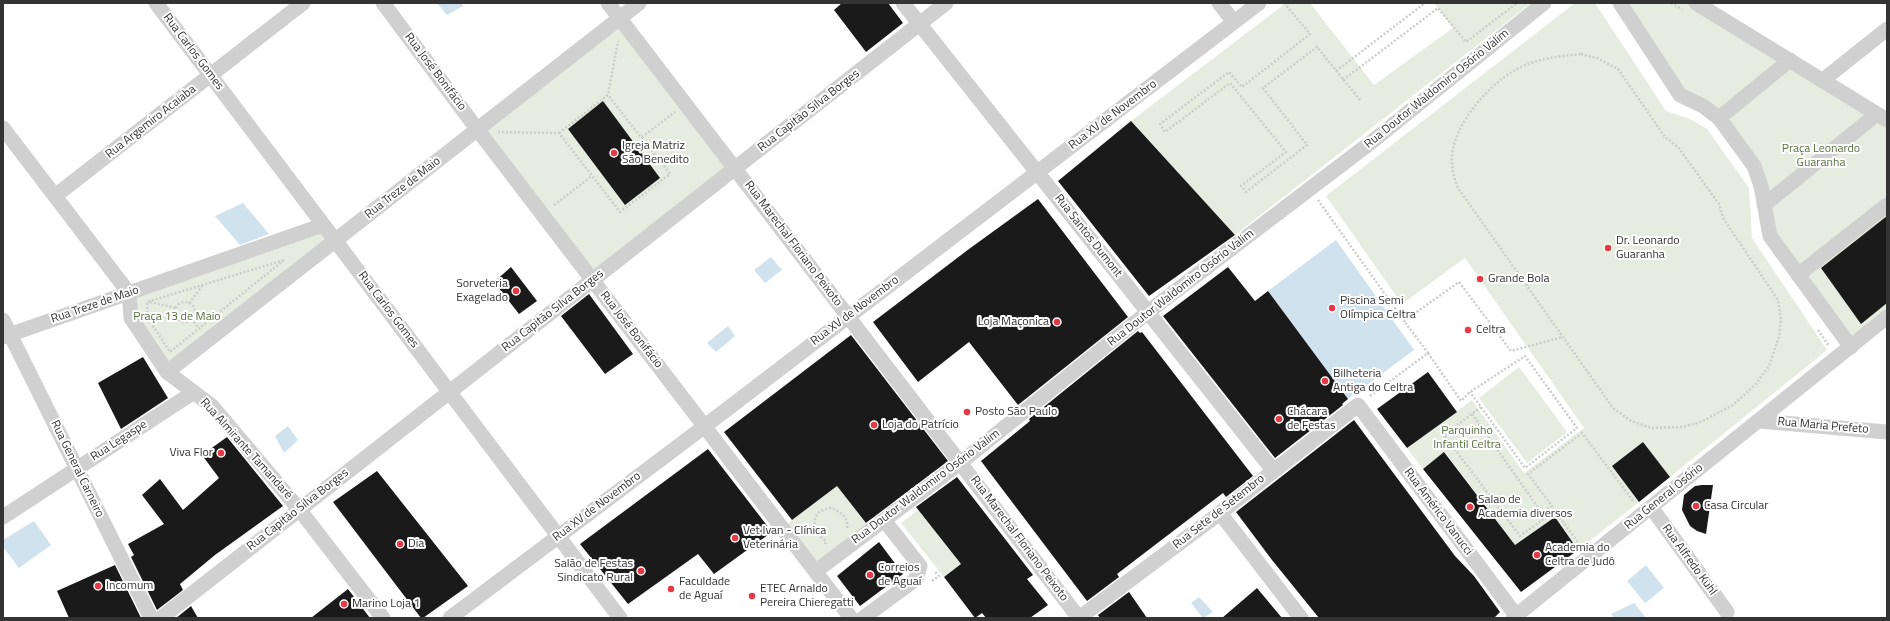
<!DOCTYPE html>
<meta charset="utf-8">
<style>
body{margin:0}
#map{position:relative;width:1890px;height:621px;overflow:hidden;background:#fff;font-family:"Titillium Web",sans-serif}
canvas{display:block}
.frame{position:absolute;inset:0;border:4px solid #333;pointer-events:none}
</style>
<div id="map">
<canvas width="1890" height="621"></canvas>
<div class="frame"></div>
</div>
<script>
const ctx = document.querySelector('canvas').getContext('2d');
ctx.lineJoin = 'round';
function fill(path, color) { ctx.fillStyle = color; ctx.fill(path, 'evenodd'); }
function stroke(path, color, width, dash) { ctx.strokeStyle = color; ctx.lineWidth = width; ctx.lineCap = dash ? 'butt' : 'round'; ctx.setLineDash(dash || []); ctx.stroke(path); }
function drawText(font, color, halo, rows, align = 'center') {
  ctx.font = font + ' "Titillium Web",sans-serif'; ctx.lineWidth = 4; ctx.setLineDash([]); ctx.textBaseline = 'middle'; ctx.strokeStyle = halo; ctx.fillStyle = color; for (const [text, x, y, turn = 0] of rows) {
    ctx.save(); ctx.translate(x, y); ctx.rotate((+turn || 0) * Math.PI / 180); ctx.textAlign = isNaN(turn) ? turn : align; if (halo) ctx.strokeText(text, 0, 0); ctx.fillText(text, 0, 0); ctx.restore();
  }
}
fill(new Path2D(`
 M1286 3H1310L1374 85 1453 28 1434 3H1531L1235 235 1131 121Z
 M1575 3H1595L1666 111 1690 119 1707 129 1749 188 1752 238 1827 350 1670 477 1643 442 1612 466 1639 502 1578 550 1555 517 1515 545 1445 452 1423 469 1407 448 1472 400 1524 473 1584 428 1465 258 1402 304 1326 196Z
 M1620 3H1696L1887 120V317L1851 347 1770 236 1761 186 1719 118 1680 95Z
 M620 18 735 168 593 280 477 129Z
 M323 225 335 241 167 372 131 318 129 293Z
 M1519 367 1567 432 1527 463 1479 398Z
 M837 486 871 530 816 571 783 527Z
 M918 510 961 564 944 577 901 523Z`), '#e6ecdf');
fill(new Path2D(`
 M437 3H461L463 6 447 15Z
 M243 203 269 234 240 245 215 216Z
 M1336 240 1414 350 1348 399 1268 291Z
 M771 257 782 270 765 283 754 270Z
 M728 326 735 336 716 352 707 343Z
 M288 426 298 440 284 453 275 436Z
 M34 521 51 545 19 568 3 547V540Z
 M1646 565 1664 588 1645 603 1627 581Z
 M1199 597 1213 612 1203 618 1191 603Z
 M1634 603 1646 618H1615L1611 614Z`), '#cfe2ee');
fill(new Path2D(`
 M842 3H888L903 23 866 52 834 10Z
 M603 101 660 178 625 205 568 129Z
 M1131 121 1235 235 1149 296 1058 181Z
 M1038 199 1128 317 1018 405 969 342 918 382 873 322 969 249Z
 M1887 216V303L1861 324 1821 268Z
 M511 267 537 301 519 314 494 282Z
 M1228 267 1255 301 1268 291 1348 399 1342 404 1343 405 1275 458 1163 316Z
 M589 294 633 354 605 374 561 316Z
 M1138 331 1140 333 1142 332 1253 476 1226 497 1223 493 1117 574 1119 577 1087 601 981 461 1030 421 1029 419Z
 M851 335 948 461 866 523 837 486 792 520 724 432Z
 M143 357 168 398 121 429 98 383Z
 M1428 372 1457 412 1407 448 1377 409Z
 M1354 420 1455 556 1474 576 1500 612 1494 618H1319L1272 560 1236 512Z
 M227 437 283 506 215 555 180 584 183 590 157 610 131 557 134 555 128 544 164 524 142 495 160 479 183 510 219 478 202 455Z
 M1643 442 1670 477 1639 502 1612 466Z
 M708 449 772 532 714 574 698 554 628 604 580 544Z
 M1444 452 1515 545 1555 517 1578 550 1521 592 1423 469Z
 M377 471 468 586 423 618H421L333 502Z
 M957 477 1033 575 1027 579 1048 605 1030 618H986L982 613 975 618 944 577 961 564 916 507Z
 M1702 485H1713L1706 534 1697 531 1690 526 1682 510 1684 495 1695 486Z
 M879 542 903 574 860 606 837 576Z
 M115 565 141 618H69L57 591Z
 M1257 588 1282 618H1222Z
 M348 589 370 618H311Z
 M1129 592 1147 618H1100L1098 615Z
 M191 606 198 618H176Z`), '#1a1a1a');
stroke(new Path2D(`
 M1284 3 1310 34 1242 87 1229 72 1160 124 1165 132 1230 83 1286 152 1241 186 1246 192 1307 145 1263 88 1317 47 1360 100
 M1671 3 1682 9
 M1581 54 1597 58 1618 69 1665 137 1678 147 1719 204 1723 218 1778 300 1781 319 1779 337 1769 366 1756 384 1733 405 1701 422 1682 427 1652 428 1631 421 1613 408 1458 188C1453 176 1450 162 1453 149 1459 118 1493 80 1521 67 1540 58 1561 56 1581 54Z
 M1336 71 1425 3
 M1343 80 1438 8 1466 42 1517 3
 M498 132 559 133 620 212 670 174 608 95
 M559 133 608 95 618 41
 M642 137 675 112
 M1318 200 1404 321 1459 282 1511 351 1563 337
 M554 205 592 176
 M284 260 170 352 148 318 147 302Z
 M150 302 176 308
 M175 312a10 10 0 1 1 20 0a10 10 0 1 1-20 0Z
 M189 303 202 286
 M191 319 199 328
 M1818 330 1829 346
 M1428 353 1461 401 1470 392 1525 356 1577 428 1525 468 1470 392
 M1370 396 1428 353 1404 321
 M1481 407 1444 435 1520 536 1555 511 1580 545
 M1472 414 1542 513 1552 506 1528 474 1582 433 1634 502
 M825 544 826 541C810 531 810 509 832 508 841 512 849 518 847 529
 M932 581 939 576 934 571`), '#cdcdcd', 2.5, [2, 2]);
stroke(new Path2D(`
 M156 3 620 618
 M383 3 477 129 851 618
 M608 3 1079 618
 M903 3 1273 470
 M1219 3 1234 22
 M1620 3 1680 95 1703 106 1719 118 1754 166 1761 186 1770 236 1851 347
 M1696 3 1887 120
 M1823 80 1887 29
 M1719 118 1790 60
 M3 128 129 293 131 318 167 372 212 406 299 509 383 618
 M55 196 303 3
 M1764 205 1877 114
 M1798 275 1887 205
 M3 320 151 618
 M3 337 323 225
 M167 372 639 3
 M1759 421 1887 432
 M1651 507 1727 612
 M1220 513 1301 618
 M3 517 194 392
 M816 571 960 463 1148 312 1374 140 1544 3
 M161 618 946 3
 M450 618 705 426 1259 3
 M863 618 916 579 920 566 884 520
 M1079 618 1220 513 1358 405 1518 618
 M1513 618 1887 317`), '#d0d0d0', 15);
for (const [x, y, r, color] of [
 [614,153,4,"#e63946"],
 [1608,248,4,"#e63946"],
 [1480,279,4,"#e63946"],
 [516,291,4,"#e63946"],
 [1332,308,4,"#e63946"],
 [1057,322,4,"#e63946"],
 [1468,330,4,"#e63946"],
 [1325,381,4,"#e63946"],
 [967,412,4,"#e63946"],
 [1279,419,4,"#e63946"],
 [874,425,4,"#e63946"],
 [221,453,4,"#e63946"],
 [1696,506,4,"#e63946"],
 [1470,507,4,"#e63946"],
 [735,538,4,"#e63946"],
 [400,544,4,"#e63946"],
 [1537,555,4,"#e63946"],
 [641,571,4,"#e63946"],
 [870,575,4,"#e63946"],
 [98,586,4,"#e63946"],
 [671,589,4,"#e63946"],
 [752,596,4,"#e63946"],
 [344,604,4,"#e63946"]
]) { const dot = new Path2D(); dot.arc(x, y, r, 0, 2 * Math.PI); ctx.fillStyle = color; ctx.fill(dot); stroke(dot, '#fff', 1.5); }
drawText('12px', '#333', '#fff', [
 ["Rua Carlos Gomes",193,52,53],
 ["Rua José Bonifácio",435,72,53],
 ["Rua Doutor Waldomiro Osório Valim",1437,89,-39],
 ["Rua Capitão Silva Borges",809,111,-38],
 ["Rua XV de Novembro",1113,115,-37],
 ["Rua Argemiro Acaiaba",151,122,-38],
 ["Rua Treze de Maio",403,188,-38],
 ["Rua Santos Dumont",1088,236,52],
 ["Rua Marechal Floriano Peixoto",793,244,53],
 ["Rua Doutor Waldomiro Osório Valim",1181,288,-38],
 ["Rua Treze de Maio",95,305,-19],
 ["Rua Carlos Gomes",388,310,53],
 ["Rua Capitão Silva Borges",553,311,-38],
 ["Rua XV de Novembro",855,311,-37],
 ["Rua José Bonifácio",631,330,52],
 ["Rua Maria Prefeto",1823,426,5],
 ["Rua Legaspe",119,441,-33],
 ["Rua Almirante Tamandaré",246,449,48],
 ["Rua General Carneiro",77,469,64],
 ["Rua Doutor Waldomiro Osório Valim",926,487,-37],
 ["Rua General Osório",1664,497,-39],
 ["Rua XV de Novembro",597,507,-37],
 ["Rua Capitão Silva Borges",298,510,-38],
 ["Rua Sete de Setembro",1219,512,-38],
 ["Rua Américo Vanucci",1438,512,53],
 ["Rua Marechal Floriano Peixoto",1019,539,53],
 ["Rua Alfredo Kühl",1689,560,54]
]);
drawText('12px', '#333', '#fff', [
 ["Igreja Matriz",622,146],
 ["São Benedito",622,160],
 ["Dr. Leonardo",1616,241],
 ["Guaranha",1616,255],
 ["Grande Bola",1488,279],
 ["Sorveteria",508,284,"right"],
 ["Exagelado",508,298,"right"],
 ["Piscina Semi",1340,301],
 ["Olímpica Celtra",1340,315],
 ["Loja Maçonica",1049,322,"right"],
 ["Celtra",1476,330],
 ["Bilheteria",1333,374],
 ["Antiga do Celtra",1333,388],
 ["Posto São Paulo",975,412],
 ["Chácara",1287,412],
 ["de Festas",1287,426],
 ["Loja do Patrício",882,425],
 ["Viva Flor",213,453,"right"],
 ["Salao de",1478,500],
 ["Academia diversos",1478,514],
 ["Casa Circular",1704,506],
 ["Vet Ivan - Clínica",743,531],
 ["Veterinária",743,545],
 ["Dia",408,544],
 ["Academia do",1545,548],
 ["Celtra de Judô",1545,562],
 ["Salão de Festas",633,564,"right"],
 ["Sindicato Rural",633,578,"right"],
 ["Correios",878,568],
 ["de Aguaí",878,582],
 ["Faculdade",679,582],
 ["de Aguaí",679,596],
 ["Incomum",106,586],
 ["ETEC Arnaldo",760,589],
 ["Pereira Chieregatti",760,603],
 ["Marino Loja 1",352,604]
], 'left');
drawText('12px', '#56703f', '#fff', [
 ["Praça Leonardo",1821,149],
 ["Guaranha",1821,163],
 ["Praça 13 de Maio",177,317],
 ["Parquinho",1467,431],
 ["Infantil Celtra",1467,445]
]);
</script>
